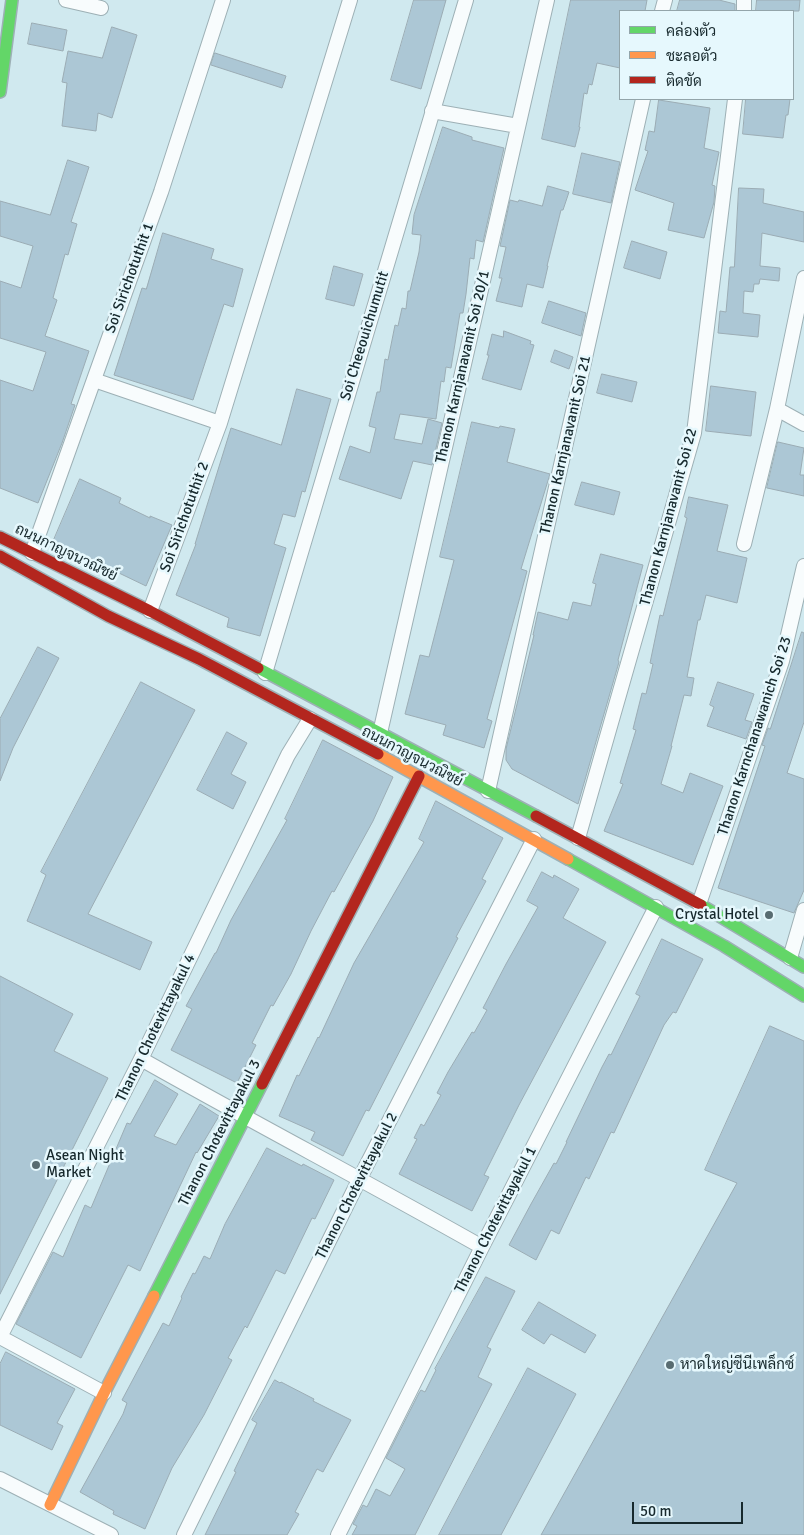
<!DOCTYPE html>
<meta charset="utf-8">
<style>
body{margin:0}
#map{position:relative;width:804px;height:1535px;overflow:hidden;background:#d0e9ef;font-family:Signika,Sarabun,sans-serif}
canvas{display:block}
.legend{position:absolute;left:619px;top:10px;width:175px;height:90px;box-sizing:border-box;background:#e6f8fd;border:1px solid #93a5aa;margin:0;padding:6px 9px;list-style:none;font-size:15px;color:#17292d}
.legend li{display:flex;align-items:center;gap:10px;height:25px}
.legend b{width:25px;border:1px solid #93a5aa}
.scale{position:absolute;left:632px;top:1502px;width:111px;height:22px;box-sizing:border-box;border:2px solid #17292d;border-top:0;padding-left:6px;font-size:15px;line-height:18px;white-space:nowrap;color:#17292d;-webkit-text-stroke:4px #e6f8fd;paint-order:stroke}
</style>
<div id="map">
<canvas width="804" height="1535"></canvas>
<ul class="legend">
<li><b style="height:6px;background:#63d668"></b>คล่องตัว</li>
<li><b style="height:6px;background:#ff974d"></b>ชะลอตัว</li>
<li><b style="height:6px;background:#b3261e"></b>ติดขัด</li>
</ul>
<div class="scale">50 m</div>
</div>
<script>
const ctx = document.querySelector('canvas').getContext('2d');
ctx.lineJoin = 'round';
function fill(path, color) { ctx.fillStyle = color; ctx.fill(path, 'evenodd'); }
function stroke(path, color, width, dash) { ctx.strokeStyle = color; ctx.lineWidth = width; ctx.lineCap = dash ? 'butt' : 'round'; ctx.setLineDash(dash || []); ctx.stroke(path); }
function drawText(font, color, halo, rows, align = 'center') {
  ctx.font = font + ' Signika,Sarabun,sans-serif'; ctx.lineWidth = 5; ctx.setLineDash([]); ctx.textBaseline = 'middle'; ctx.strokeStyle = halo; ctx.fillStyle = color; for (const [text, x, y, turn = 0] of rows) {
    ctx.save(); ctx.translate(x, y); ctx.rotate((+turn || 0) * Math.PI / 180); ctx.textAlign = isNaN(turn) ? turn : align; if (halo) ctx.strokeText(text, 0, 0); ctx.fillText(text, 0, 0); ctx.restore();
  }
}
const building = new Path2D(`
 M414 0H446L421 89 391 80Z
 M571 0H647L645 11H620V68L597 63 592 85 589 84 587 94 584 93 579 127H580L575 147 542 139Z
 M680 0H719L735 4V11H677Z
 M757 0H800L799 11H756Z
 M32 23 67 30 63 51 28 44Z
 M112 27 137 35 112 118 98 113 96 131 62 126 67 83 62 82 68 51 102 58Z
 M215 53 286 76 282 88 211 65Z
 M746 99H790L788 115H786L783 138 743 134Z
 M659 100 710 108 704 148 719 152 712 185 715 186 714 202 704 238 668 230 674 203 635 190 648 151 645 150 649 131 654 132Z
 M443 127 472 137V140L504 148 483 242 476 240 474 259 470 258 466 294 463 313H460L451 368 446 367 444 382 441 381 436 419 400 414 394 439 422 444 428 419 442 423 432 465 413 461 401 499 339 479 350 446 370 453 376 428 369 426 377 392H380L385 359 388 360 395 325 398 326 402 308 406 309 408 291H410L419 252 421 235 412 234 414 215Z
 M582 153 620 162 611 203 573 194Z
 M68 160 89 167 71 222 77 224 68 255 65 254 53 298 57 300 45 336 89 351 71 404 75 405 62 443 38 503 0 488V380L33 391 46 352 0 338V281L21 288 33 246 0 236V201L50 215Z
 M548 186 569 192 563 210H561L547 266H548L543 288 527 284 522 307 496 301 502 278H499L506 247 500 246 510 200 518 202 519 200 542 206Z
 M739 188 764 189 763 203 804 212V242L762 233 760 266 780 268 779 281 760 279 759 284H754L753 292 744 291 743 313 760 315 758 337 718 333 720 311 726 312 730 267H734Z
 M163 233 214 249 211 259 243 269 233 307 224 304 193 400 114 375 142 288 146 289Z
 M632 241 667 252 660 279 624 268Z
 M334 266 363 274 354 306 326 299Z
 M549 301 586 313 581 336 542 323Z
 M504 331 531 341 530 344 534 345 521 390 482 379 489 355H487L492 334 503 337Z
 M555 350 573 357 569 369 551 362Z
 M602 374 637 382 632 402 597 393Z
 M711 386 756 392 751 436 706 431Z
 M297 389 331 399 305 492 302 491 295 517 283 514 274 544 286 548 260 636 227 627 229 618 176 595 196 544H195L231 428 281 445Z
 M472 422 499 428 500 426 515 429 507 462 550 474 521 569 527 571 487 719 492 721 484 748 443 735 446 725 405 714 420 655 429 657 454 560 440 557Z
 M778 442 804 448 800 475H804V496L767 488Z
 M80 479 121 498 119 503 150 518V516L172 525 146 586 96 562 97 561 53 542Z
 M582 482 620 492 614 515 575 505Z
 M689 497 728 505 717 551 747 558 737 603 706 595 700 620H698L687 677 694 678 691 696 684 695 671 746H672L661 784 683 793 690 773 723 786 693 865 604 831 623 784 620 783 636 730 633 729 642 693 646 694 653 664 650 663 660 615 663 616 687 518 685 517Z
 M601 554 643 565 618 660 619 662 578 804 512 769 506 760V749L534 635H533L538 612 568 620 573 602 591 606 596 584 593 583Z
 M802 632 804 633V722L787 773 804 779V890L794 913 718 888 765 746 762 745 768 728 770 729Z
 M38 647 59 658 13 748 0 781V719Z
 M141 682 195 710 88 914 152 942 140 970 27 921 46 875 41 872Z
 M718 682 754 694 745 720 752 722 746 739 707 726 714 707 710 705Z
 M227 732 247 743 231 774 246 782 233 809 197 790Z
 M323 740 393 777 373 821 334 892 332 891 311 931 291 974 273 1006 271 1005 252 1043 256 1045 237 1083 171 1050 192 1009 186 1006 215 953H216L231 920 287 820 285 819Z
 M436 801 503 838 482 879 486 881 456 937 458 938 391 1068 369 1111 366 1110 343 1156 311 1140 315 1132 279 1116 297 1075 299 1076 318 1037 319 1038 354 963 424 842 419 839Z
 M542 872 553 878 554 875 579 889 563 918 606 942 519 1105 484 1175 489 1177 472 1211 399 1174 417 1139 414 1138 421 1124 424 1126 441 1095 437 1093 448 1072 472 1032 474 1033 487 1010 483 1008 506 964 538 907 527 901Z
 M662 939 703 959 676 1013 673 1012 664 1025 614 1133 611 1132 589 1179 586 1177 559 1234 551 1230 536 1260 509 1245 531 1204 554 1163 556 1164 567 1142H566L602 1067 609 1054 611 1055 640 996 636 994Z
 M0 976 73 1014 54 1051 108 1078 0 1294Z
 M770 1026 804 1041V1535H541L737 1183 705 1170Z
 M155 1080 178 1094 154 1136 176 1145 200 1104 219 1116 197 1153 196 1152 140 1271 128 1265 81 1358 16 1324 53 1252 63 1257 85 1205 91 1208 127 1123 130 1124Z
 M267 1148 302 1166 303 1164 334 1180 315 1219 312 1218 285 1274 276 1270 247 1328 245 1326 228 1358 232 1360 204 1415 172 1468 145 1529 113 1514 114 1511 80 1492 123 1414 127 1403 122 1400 163 1323 169 1326 182 1298 181 1297 193 1273 195 1274 204 1256 210 1259 225 1224Z
 M486 1277 515 1291 487 1347 491 1349 478 1377 492 1384 415 1535H352L357 1526 353 1524 363 1505 367 1507 376 1489 390 1496 405 1469 386 1458 419 1393 421 1390 425 1392 436 1370 435 1369Z
 M539 1302 596 1335 585 1353 551 1334 544 1344 522 1330Z
 M6 1352 75 1389 57 1423 63 1426 52 1450 0 1425V1364Z
 M528 1368 576 1394 501 1535H439Z
 M275 1380 280 1383 281 1382 314 1399 313 1401 351 1420 323 1472 317 1469 295 1512 299 1514 287 1535H205L236 1472 234 1471 257 1423 252 1420Z`);
fill(building, '#acc7d5');
stroke(building, '#9bacb4', 1);
const street = new Path2D(`
 M66 0 101 8
 M662 11 665 0
 M744 11V0
 M432 111 518 126
 M804 278 777 409 804 424
 M94 380 220 423
 M744 544 777 409
 M32 553 161 192 223 0
 M150 611 220 423 350 0
 M265 673 466 0
 M380 733 547 0
 M488 791 643 99
 M578 838 694 433 735 99
 M699 904 782 661 804 566
 M790 958 804 910
 M141 1059C254 1123 369 1183 482 1247
 M0 1337 141 1059 288 755 310 719
 M0 1337 104 1393
 M0 1479 111 1535
 M184 1535 360 1178 534 839
 M338 1535 482 1247 656 907`);
const fast = new Path2D(`
 M0 92 12 0
 M258 668 536 816
 M568 859 724 946 804 996
 M701 905 804 967
 M154 1296 262 1084`);
const slow = new Path2D(`
 M378 754 568 859
 M50 1505 104 1393 154 1296`);
const jam = new Path2D(`
 M0 537 150 611 258 668
 M0 556 108 616 199 659 378 754
 M536 816 701 905
 M262 1084 419 776`);
stroke(street, '#9db0b5', 16);
stroke(fast, '#9db0b5', 14);
stroke(slow, '#9db0b5', 14);
stroke(jam, '#9db0b5', 14);
stroke(street, '#f8fcfd', 14);
stroke(fast, '#63d668', 11);
stroke(slow, '#ff974d', 11);
stroke(jam, '#b3261e', 11);
for (const [x, y, r, color] of [
 [769,915,5,"#586c71"],
 [36,1165,5,"#586c71"],
 [670,1365,5,"#586c71"]
]) { const dot = new Path2D(); dot.arc(x, y, r, 0, 2 * Math.PI); ctx.fillStyle = color; ctx.fill(dot); stroke(dot, '#e6f8fd', 2); }
drawText('15px', '#17292d', '#e6f8fd', [
 ["Soi Sirichotuthit 1",130,278,-70],
 ["Soi Cheeouichumutit",365,336,-73],
 ["Thanon Karnjanavanit Soi 20/1",463,367,-77],
 ["Thanon Karnjanavanit Soi 21",566,445,-77],
 ["Soi Sirichotuthit 2",185,517,-70],
 ["Thanon Karnjanavanit Soi 22",669,517,-75],
 ["ถนนกาญจนวณิชย์",66,553,26],
 ["Thanon Karnchanawanich Soi 23",755,736,-72],
 ["ถนนกาญจนวณิชย์",412,757,28],
 ["Thanon Chotevittayakul 4",156,1028,-64],
 ["Thanon Chotevittayakul 3",220,1133,-63],
 ["Thanon Chotevittayakul 2",357,1186,-63],
 ["Thanon Chotevittayakul 1",496,1220,-63]
]);
drawText('15px', '#17292d', '#e6f8fd', [
 ["Crystal Hotel",759,915,"right"],
 ["Asean Night",46,1156],
 ["Market",46,1173],
 ["หาดใหญ่ซีนีเพล็กซ์",680,1365]
], 'left');
</script>
